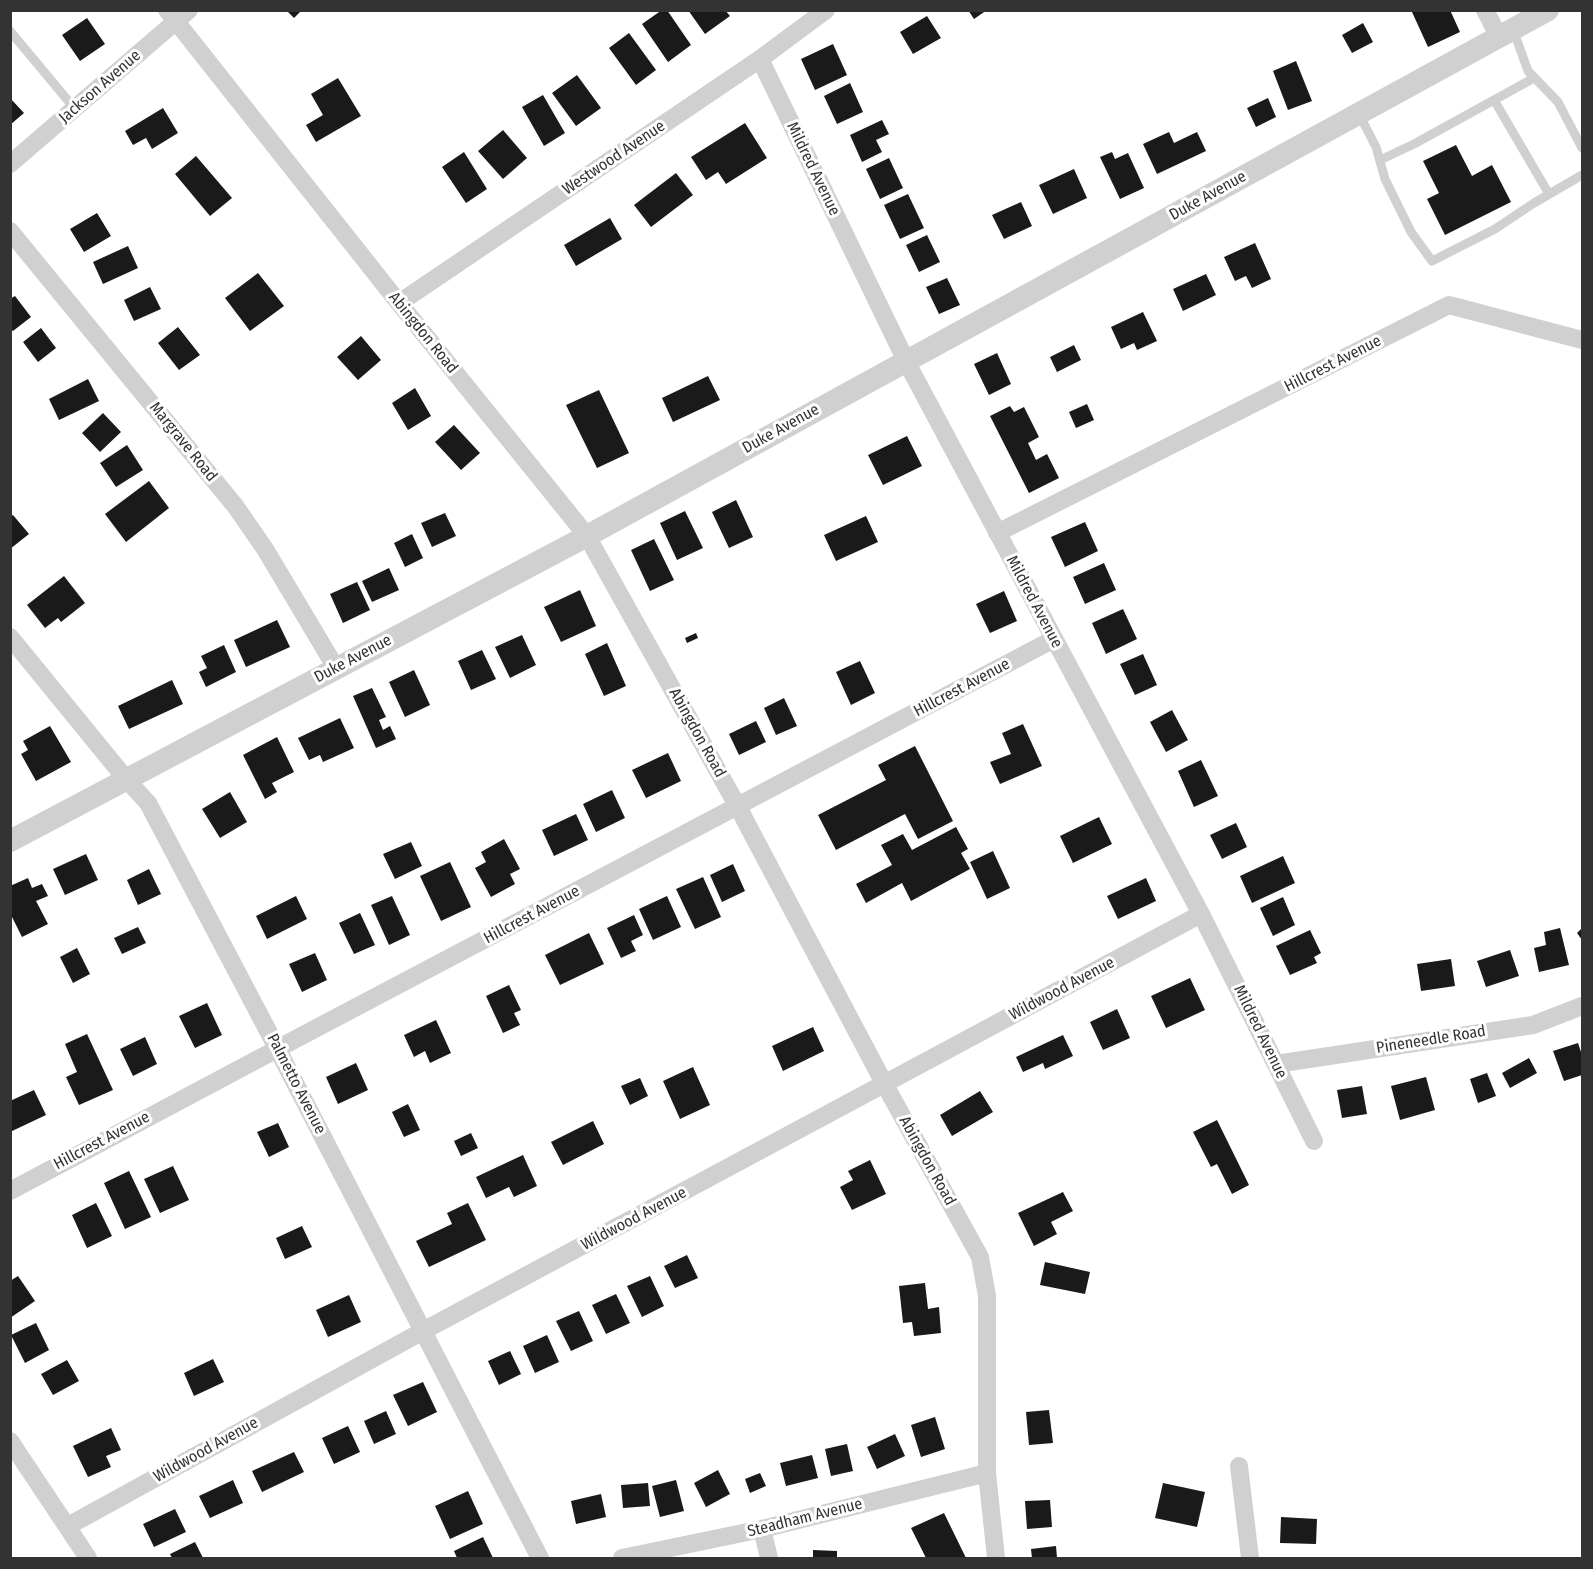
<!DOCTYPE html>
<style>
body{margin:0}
#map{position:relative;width:1593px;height:1569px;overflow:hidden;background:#fff;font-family:"Fira Sans Condensed",sans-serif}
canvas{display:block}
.frame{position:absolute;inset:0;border:12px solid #333;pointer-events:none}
</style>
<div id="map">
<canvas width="1593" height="1569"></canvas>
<div class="frame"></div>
</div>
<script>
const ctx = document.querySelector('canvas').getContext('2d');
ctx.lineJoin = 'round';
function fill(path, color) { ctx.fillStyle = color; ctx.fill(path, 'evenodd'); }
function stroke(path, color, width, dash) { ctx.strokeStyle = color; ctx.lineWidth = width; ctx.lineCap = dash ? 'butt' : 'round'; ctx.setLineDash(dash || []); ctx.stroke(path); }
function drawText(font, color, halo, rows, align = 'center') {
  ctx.font = font + ' "Fira Sans Condensed",sans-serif'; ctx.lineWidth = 6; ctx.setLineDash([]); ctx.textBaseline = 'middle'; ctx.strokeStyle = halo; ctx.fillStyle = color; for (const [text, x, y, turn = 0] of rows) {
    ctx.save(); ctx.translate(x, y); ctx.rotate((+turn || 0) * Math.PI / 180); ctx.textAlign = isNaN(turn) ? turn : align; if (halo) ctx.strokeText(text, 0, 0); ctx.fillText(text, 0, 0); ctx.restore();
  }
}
fill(new Path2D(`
 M286 10H302L294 18Z
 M662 10H667L691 45 668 62 642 24Z
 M688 10H725L730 16 705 34Z
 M968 10H987L974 19Z
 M1416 10H1450L1460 32 1428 47 1412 12Z
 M927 16 941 38 913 54 900 32Z
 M87 18 105 44 80 61 62 35Z
 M1363 23 1373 42 1352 53 1342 35Z
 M629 33 656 70 636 85 609 48Z
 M833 44 847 75 815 90 801 59Z
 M1296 61 1312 101 1288 110 1273 71Z
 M577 75 601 108 576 126 552 93Z
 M338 78 361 116 316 142 306 125 323 115 311 94Z
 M850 83 863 112 837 124 824 96Z
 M543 95 565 133 544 146 522 107Z
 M10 98 24 113 10 125Z
 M1268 98 1276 117 1256 127 1247 108Z
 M163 108 178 133 152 149 146 138 133 145 125 131Z
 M882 120 889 134 876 140 882 152 862 162 850 135Z
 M745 123 767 158 726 184 718 172 706 180 691 157Z
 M503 130 527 158 503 179 478 151Z
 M1169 132 1174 143 1197 132 1206 151 1157 174 1143 144Z
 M1456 145 1472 176 1492 165 1511 202 1445 235 1427 199 1439 193 1423 161Z
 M464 152 487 189 466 203 442 167Z
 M1112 152 1115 159 1128 153 1144 188 1120 199 1100 157Z
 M196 156 232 198 210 216 175 174Z
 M889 158 903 188 880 199 866 169Z
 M1074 169 1087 198 1053 214 1039 185Z
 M676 173 693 195 651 227 634 205Z
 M908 194 924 228 900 239 884 205Z
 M1021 202 1032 226 1004 239 992 215Z
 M97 213 111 236 84 252 70 229Z
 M610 218 622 239 576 266 564 245Z
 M927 235 940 262 919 272 906 245Z
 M1255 243 1271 279 1252 288 1246 276 1235 281 1224 257Z
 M128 246 138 268 103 284 93 262Z
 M258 273 284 306 250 331 225 298Z
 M1206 274 1216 295 1183 311 1173 289Z
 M947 278 960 305 939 314 926 287Z
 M150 287 161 309 134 321 124 300Z
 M15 296 31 317 13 331 10 328V299Z
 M1143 312 1157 341 1137 350 1134 343 1121 349 1111 327Z
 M178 327 200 355 179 370 158 343Z
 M41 328 56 348 38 362 23 342Z
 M361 336 381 360 358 380 337 357Z
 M1074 345 1081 360 1057 372 1050 357Z
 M997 353 1011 384 989 395 974 364Z
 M708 376 720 400 673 422 662 398Z
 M88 379 99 401 59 420 49 399Z
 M415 388 431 416 408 430 392 403Z
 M599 390 629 453 597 468 566 405Z
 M1087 404 1094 420 1076 428 1069 412Z
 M1010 406 1014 412 1024 407 1039 437 1028 443 1036 460 1047 454 1059 478 1029 493 990 416Z
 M103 413 121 432 100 452 82 433Z
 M454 425 480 453 461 470 435 442Z
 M907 436 922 466 883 485 868 455Z
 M127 445 143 470 116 487 100 463Z
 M149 481 169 508 126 542 105 514Z
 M736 500 753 537 729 548 712 512Z
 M685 511 703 548 677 560 660 523Z
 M445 513 456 536 432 547 421 523Z
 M13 515 29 534 10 549V517Z
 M866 516 878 542 836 561 824 535Z
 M1085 522 1098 551 1065 567 1051 537Z
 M412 534 423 558 405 567 394 543Z
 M654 539 674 580 650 591 631 550Z
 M1104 563 1116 590 1085 604 1073 577Z
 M389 568 399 590 372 602 362 581Z
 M64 576 85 603 61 622 58 618 45 628 27 605Z
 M357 582 370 610 343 623 330 594Z
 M580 590 596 626 561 642 544 607Z
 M1004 591 1017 621 990 633 976 604Z
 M1123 609 1137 639 1106 654 1092 623Z
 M277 620 290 647 246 667 234 640Z
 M696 633 698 638 687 643 685 638Z
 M522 635 536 665 510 678 495 647Z
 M607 643 626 686 604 696 585 654Z
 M224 645 236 672 206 687 199 672 207 668 201 656Z
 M482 650 496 679 471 690 458 661Z
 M1143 654 1157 685 1135 695 1120 664Z
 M860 661 875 693 851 705 836 672Z
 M414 670 430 705 405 717 389 682Z
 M172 680 183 704 129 729 118 706Z
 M372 688 386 717 379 720 383 730 390 726 396 739 376 748 353 696Z
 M784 698 797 726 776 735 764 708Z
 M1172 710 1188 740 1166 752 1150 722Z
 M340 718 354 748 323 762 320 755 309 760 298 738Z
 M756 721 766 742 739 755 729 734Z
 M1023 724 1042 766 1000 784 990 762 1011 754 1002 733Z
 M50 726 71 762 36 781 21 754 28 750 23 741Z
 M277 737 294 772 272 783 277 792 265 799 243 755Z
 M915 746 953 821 918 839 905 814 836 850 818 815 886 780 878 765Z
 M668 753 681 781 646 798 632 770Z
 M1201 760 1218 796 1194 807 1178 771Z
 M612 790 625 818 596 832 583 804Z
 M230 792 247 822 220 838 202 809Z
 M576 814 588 840 554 856 542 830Z
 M1099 817 1112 844 1073 863 1060 836Z
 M1236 823 1247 847 1222 859 1210 835Z
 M956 827 968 849 961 853 970 869 911 901 902 883 866 903 856 884 892 865 881 845 903 834 912 850Z
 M504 839 520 869 510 874 515 884 491 897 475 868 486 862 481 852Z
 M411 842 422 866 395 879 383 854Z
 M993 851 1010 888 987 899 970 862Z
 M86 854 98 880 65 895 53 869Z
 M1283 856 1295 883 1252 903 1240 876Z
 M450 862 471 907 441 921 420 876Z
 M733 864 745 891 722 902 710 875Z
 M149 869 161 894 138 905 127 880Z
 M703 877 721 917 695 929 676 889Z
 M28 878 32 888 42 884 48 896 36 901 48 924 22 937 10 913V886Z
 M1146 878 1156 901 1118 919 1107 896Z
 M296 896 307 919 267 939 256 916Z
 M392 896 410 935 389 945 371 905Z
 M667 896 681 927 653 940 639 909Z
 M1283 897 1295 925 1273 936 1260 908Z
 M360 913 375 945 354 954 339 923Z
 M634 915 643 935 631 941 636 951 621 958 607 928Z
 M138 927 146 943 122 954 114 938Z
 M1560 928 1569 965 1539 972 1534 948 1546 945 1544 932Z
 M1582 928V940L1577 933Z
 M1310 930 1321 953 1314 957 1317 963 1290 975 1276 946Z
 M589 933 604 964 560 985 545 955Z
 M77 948 90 974 73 983 60 957Z
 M1510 950 1519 976 1486 987 1477 961Z
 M315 953 327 980 302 992 289 964Z
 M1451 959 1455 986 1421 991 1417 964Z
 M1190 978 1205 1010 1166 1028 1151 996Z
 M509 985 521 1010 514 1013 520 1025 503 1033 486 996Z
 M207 1003 222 1035 195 1048 179 1016Z
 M1117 1009 1130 1038 1103 1050 1090 1022Z
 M436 1020 451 1053 430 1063 425 1051 414 1057 404 1035Z
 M813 1027 824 1051 783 1071 772 1046Z
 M87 1034 113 1090 79 1105 66 1077 77 1072 65 1044Z
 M1063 1035 1073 1056 1045 1069 1043 1063 1023 1072 1016 1057Z
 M145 1037 157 1064 133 1076 120 1049Z
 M1578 1043 1582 1055V1075L1564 1081 1553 1051Z
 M1529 1058 1537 1073 1510 1088 1502 1073Z
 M356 1063 368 1090 338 1104 326 1077Z
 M693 1067 710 1105 680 1119 663 1081Z
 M1487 1073 1496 1096 1478 1103 1470 1079Z
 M1426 1077 1435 1110 1400 1120 1391 1086Z
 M640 1078 648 1096 630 1105 621 1086Z
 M1362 1086 1367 1114 1342 1118 1337 1090Z
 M34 1090 46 1115 10 1132V1101Z
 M980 1091 993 1112 952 1136 940 1115Z
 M408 1104 420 1130 404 1137 392 1112Z
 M1217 1120 1249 1185 1232 1194 1217 1164 1211 1167 1193 1132Z
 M593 1121 604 1144 563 1165 551 1142Z
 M278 1123 289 1147 269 1157 257 1132Z
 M471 1133 478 1148 461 1156 454 1141Z
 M523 1155 537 1186 514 1197 509 1187 486 1198 476 1177Z
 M870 1160 886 1194 852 1210 840 1187 853 1180 848 1171Z
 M173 1166 189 1200 160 1213 144 1179Z
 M129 1171 151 1217 125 1229 104 1183Z
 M1063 1192 1073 1211 1051 1222 1057 1234 1034 1246 1018 1213Z
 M96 1203 112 1236 87 1248 72 1215Z
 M468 1203 486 1240 429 1267 416 1241 452 1224 447 1213Z
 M302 1226 312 1247 285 1259 276 1238Z
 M687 1255 698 1278 675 1288 664 1266Z
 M1045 1262 1090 1272 1085 1294 1040 1285Z
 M18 1276 35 1301 10 1318V1281Z
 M650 1276 664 1306 642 1317 627 1286Z
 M925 1283 928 1309 939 1307 941 1333 914 1336 912 1322 903 1323 899 1286Z
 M616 1294 630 1323 606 1334 592 1305Z
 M349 1295 361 1322 328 1337 316 1310Z
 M579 1311 593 1341 571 1351 556 1321Z
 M36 1323 49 1350 25 1363 11 1335Z
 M547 1335 559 1362 535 1373 523 1346Z
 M510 1351 521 1374 499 1385 488 1361Z
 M213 1359 224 1382 194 1396 184 1373Z
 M67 1360 79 1381 53 1395 41 1374Z
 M423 1382 437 1412 408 1426 393 1395Z
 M1049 1410 1053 1443 1029 1445 1026 1412Z
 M386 1411 396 1434 374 1444 364 1421Z
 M935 1417 945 1449 921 1457 911 1425Z
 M348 1426 360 1452 334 1464 322 1438Z
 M111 1428 121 1450 106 1456 111 1467 88 1477 73 1446Z
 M895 1434 905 1456 877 1469 867 1447Z
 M847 1444 853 1471 831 1476 825 1449Z
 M294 1452 304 1472 262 1492 252 1471Z
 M812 1455 818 1478 786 1486 780 1463Z
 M718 1470 730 1494 706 1507 694 1483Z
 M760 1473 766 1486 750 1493 745 1479Z
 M233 1480 243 1503 210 1518 199 1496Z
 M676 1480 684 1511 660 1517 652 1486Z
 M648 1483 650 1506 623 1508 621 1485Z
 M1163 1483 1205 1492 1197 1527 1155 1518Z
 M468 1491 483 1524 450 1539 435 1506Z
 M601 1494 606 1517 576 1524 571 1501Z
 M1050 1500 1052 1527 1027 1529 1025 1501Z
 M175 1509 186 1532 154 1547 143 1524Z
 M944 1513 966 1558H926L911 1528Z
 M1281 1517 1317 1519 1316 1544 1280 1543Z
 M483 1537 493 1558H457L454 1551Z
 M195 1542 203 1558H172L170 1554Z
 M1056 1546 1057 1558H1032L1031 1549Z
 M813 1550 837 1551V1558H813Z`), '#1a1a1a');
stroke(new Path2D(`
 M1513 29 1528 71 1558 102 1582 148
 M10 31 75 109
 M1494 100 1549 194
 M1359 114 1376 147 1385 179 1411 232 1432 261 1495 229 1534 203 1582 175
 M1380 160 1414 144 1534 78`), '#d0d0d0', 9);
stroke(new Path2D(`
 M167 10 399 303 587 536 738 807 885 1085 980 1257 987 1296V1473L996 1558
 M1485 10 1499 37
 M760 59 906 361 1201 914 1314 1141
 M10 164 189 10
 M10 231 236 507 265 549 336 668
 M399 303 760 59 826 10
 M997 533 1449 305 1582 340
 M10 637 126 779 148 803 277 1048 540 1558
 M1276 1064 1533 1025 1582 1006
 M10 1191C357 1005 707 824 1054 639
 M10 1441 88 1558
 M1239 1466 1250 1558
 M68 1526 423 1331 1201 914
 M762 1529 769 1558
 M622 1558 762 1529 987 1473`), '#d0d0d0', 18);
stroke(new Path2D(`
 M10 841 587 536 1548 10`), '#d0d0d0', 22);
drawText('16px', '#333', '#fff', [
 ["Jackson Avenue",100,87,-41],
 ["Westwood Avenue",614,158,-34],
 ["Mildred Avenue",813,169,64],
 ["Duke Avenue",1208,196,-29],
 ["Abingdon Road",423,333,51],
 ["Hillcrest Avenue",1333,364,-27],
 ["Duke Avenue",781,429,-29],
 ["Margrave Road",183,442,51],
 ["Mildred Avenue",1034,602,62],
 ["Duke Avenue",353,659,-28],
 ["Hillcrest Avenue",962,688,-28],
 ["Abingdon Road",697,733,61],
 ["Hillcrest Avenue",532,915,-28],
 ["Wildwood Avenue",1062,989,-28],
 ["Mildred Avenue",1260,1032,64],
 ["Pineneedle Road",1431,1040,-9],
 ["Palmetto Avenue",296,1084,63],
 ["Hillcrest Avenue",102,1141,-28],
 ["Abingdon Road",927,1161,61],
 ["Wildwood Avenue",634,1219,-28],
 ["Wildwood Avenue",206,1450,-29],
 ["Steadham Avenue",805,1518,-14]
]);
</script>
